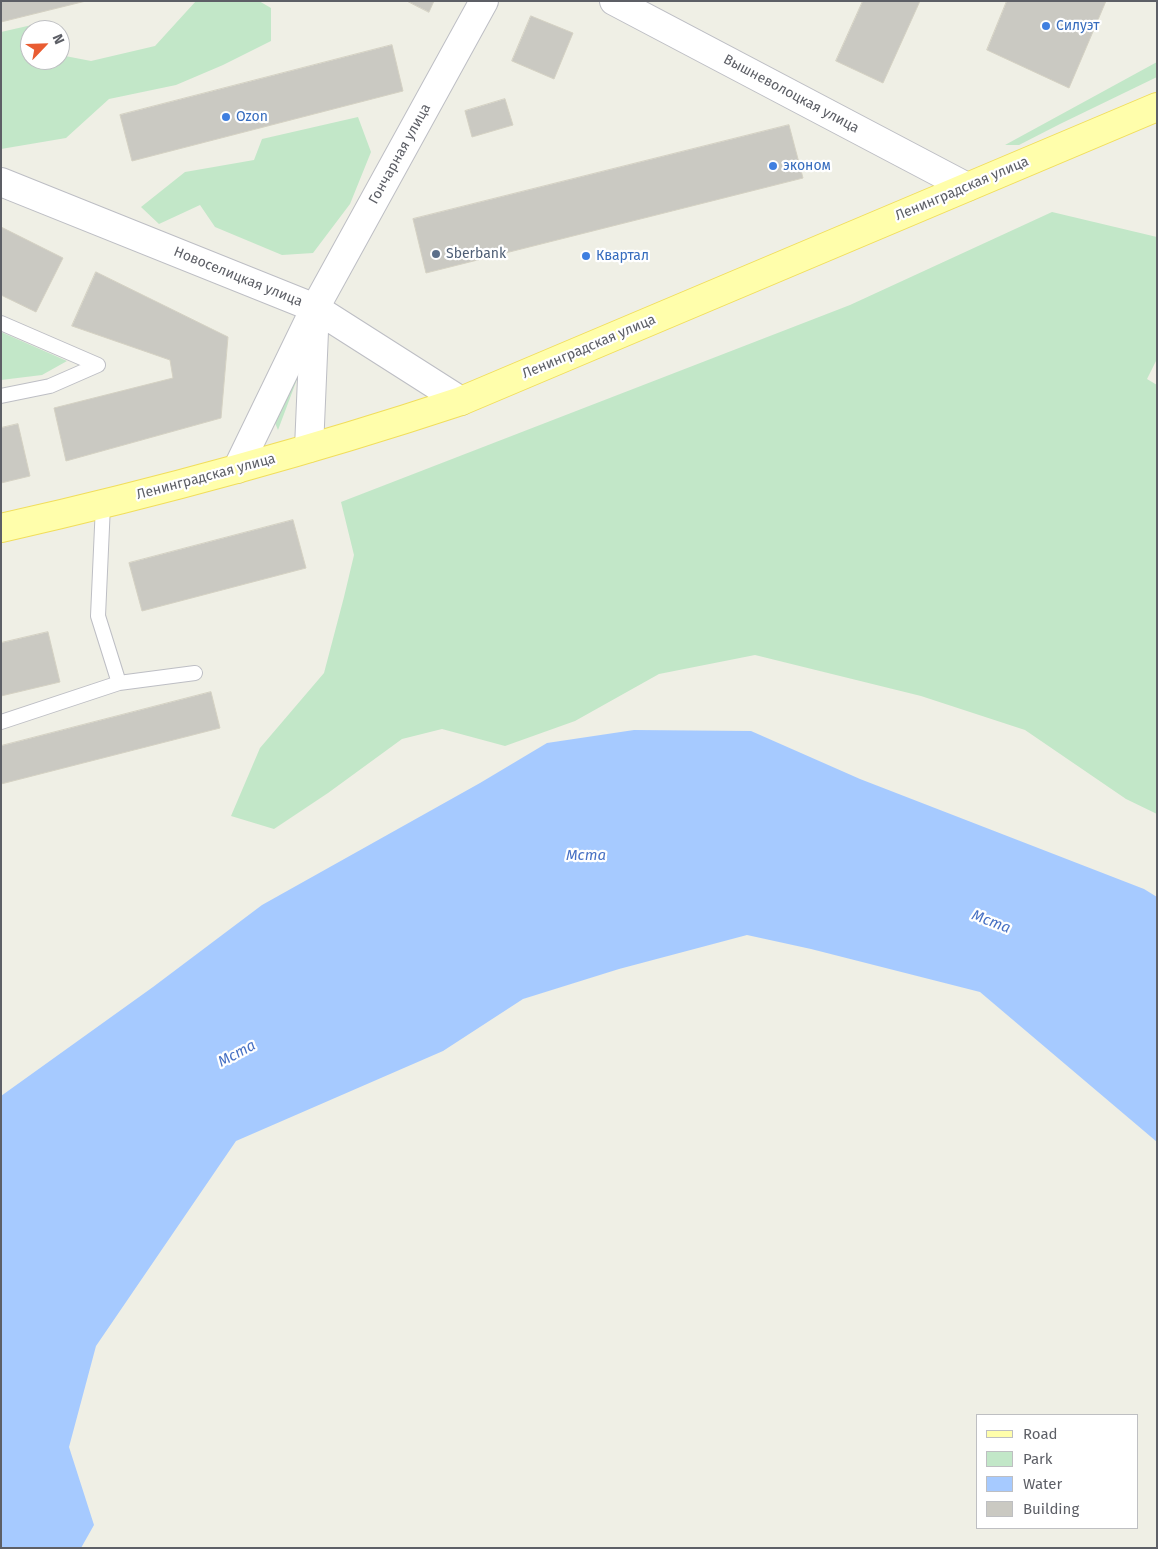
<!DOCTYPE html>
<meta charset="utf-8">
<style>
body{margin:0}
#map{position:relative;width:1158px;height:1549px;overflow:hidden;background:#efefe5;font-family:"Fira Sans",sans-serif}
canvas{display:block}
.frame{position:absolute;inset:0;border:2px solid #5d5f66;pointer-events:none}
.legend{position:absolute;left:976px;top:1414px;width:162px;height:115px;box-sizing:border-box;background:#fff;border:1px solid #bebfc2;margin:0;padding:6px 9px;list-style:none;font-size:15px;color:#5d5f66}
.legend li{display:flex;align-items:center;gap:10px;height:25px}
.legend b{width:25px;border:1px solid #bebfc2}
.north{position:absolute;left:20px;top:20px;width:50px;height:50px;box-sizing:border-box;background:#fff;border:1px solid #bebfc2;border-radius:50%;rotate:66deg;font-size:14px;font-weight:700;line-height:20px;text-align:center;color:#5d5f66}
.north::after{content:'';display:block;margin:auto;width:18px;height:22px;background:#e95c32;clip-path:polygon(50% 0,100% 100%,50% 72%,0 100%)}
</style>
<div id="map">
<canvas width="1158" height="1549"></canvas>
<div class="frame"></div>
<ul class="legend">
<li><b style="height:6px;background:#fffeab"></b>Road</li>
<li><b style="height:14px;background:#c2e7c8"></b>Park</li>
<li><b style="height:14px;background:#a6caff"></b>Water</li>
<li><b style="height:14px;background:#cac9c2"></b>Building</li>
</ul>
<div class="north">N</div>
</div>
<script>
const ctx = document.querySelector('canvas').getContext('2d');
ctx.lineJoin = 'round';
function fill(path, color) { ctx.fillStyle = color; ctx.fill(path, 'evenodd'); }
function stroke(path, color, width, dash) { ctx.strokeStyle = color; ctx.lineWidth = width; ctx.lineCap = dash ? 'butt' : 'round'; ctx.setLineDash(dash || []); ctx.stroke(path); }
function drawText(font, color, halo, rows, align = 'center') {
  ctx.font = font + ' "Fira Sans",sans-serif'; ctx.lineWidth = 4.5; ctx.setLineDash([]); ctx.textBaseline = 'middle'; ctx.strokeStyle = halo; ctx.fillStyle = color; for (const [text, x, y, turn = 0] of rows) {
    ctx.save(); ctx.translate(x, y); ctx.rotate((+turn || 0) * Math.PI / 180); ctx.textAlign = isNaN(turn) ? turn : align; if (halo) ctx.strokeText(text, 0, 0); ctx.fillText(text, 0, 0); ctx.restore();
  }
}
fill(new Path2D(`
 M196 1H259L271 8V41L223 65 176 85 109 99 66 138 1 149V32L45 22 47 30H30V60H60V55L91 61 155 46Z
 M1157 62V77L1060 124 1019 145H1005Z
 M358 117 371 152 350 204 313 253 282 255 215 227 200 205 159 224 141 207 185 172 254 160 262 139Z
 M1052 212 1157 237V359L1147 379 1157 385V814L1126 799 1025 730 921 696 755 655 659 674 575 721 505 746 442 729 402 739 328 793 274 829 231 816 260 748 324 673 344 597 354 555 341 502 850 305Z
 M1 332 67 361 42 375 1 380Z
 M305 358 278 430 273 418Z`), '#c2e7c8');
fill(new Path2D(`
 M634 730 751 731 860 779 1144 889 1157 897V1142L980 992 811 949 747 935 619 969 523 999 443 1051 236 1141 96 1346 69 1447 94 1525 81 1548H1V1096L153 987 262 905 480 783 547 743Z`), '#a6caff');
const building = new Path2D(`
 M1 1H86L1 22Z
 M407 1H434L429 12Z
 M863 1H920L883 83 836 61Z
 M1007 1H1106L1069 88 987 50Z
 M531 16 573 33 554 79 512 61Z
 M392 45 403 91 132 161 120 115Z
 M505 99 513 125 472 137 465 111Z
 M789 125 803 178 426 273 413 219Z
 M1 227 63 258 36 312 1 295Z
 M96 272 228 337 221 418 66 461 54 408 173 378 170 360 72 326Z
 M18 424 30 476 1 483V428Z
 M293 520 306 568 142 611 129 563Z
 M48 632 60 682 1 696V643Z
 M211 692 220 728 1 784V746Z`);
fill(building, '#cac9c2');
stroke(building, '#d4d1c3', 1);
const service = new Path2D(`
 M1 323 98 365 50 386 1 396
 M103 505 98 616 119 683 195 673
 M1 722 119 683`);
const minor = new Path2D(`
 M614 1 967 187
 M1 182 315 308 461 401
 M309 448 315 308`);
const tertiary = new Path2D(`
 M237 469 315 308 484 1`);
const primary = new Path2D(`
 M1 528C156 493 310 451 461 401L1157 107`);
stroke(service, '#bdbec4', 16);
stroke(minor, '#bdbec4', 30);
stroke(tertiary, '#bdbec4', 30);
stroke(primary, '#f1de5c', 30);
stroke(service, '#fff', 14);
stroke(minor, '#fff', 28);
stroke(tertiary, '#fff', 28);
stroke(primary, '#fffeab', 28);
for (const [x, y, r, color] of [
 [1046,26,5,"#3f7fe0"],
 [226,117,5,"#3f7fe0"],
 [773,166,5,"#3f7fe0"],
 [436,254,5,"#5c6f8a"],
 [586,256,5,"#3f7fe0"]
]) { const dot = new Path2D(); dot.arc(x, y, r, 0, 2 * Math.PI); ctx.fillStyle = color; ctx.fill(dot); stroke(dot, '#fff', 2); }
drawText('14px', '#366cbe', '#fff', [
 ["Силуэт",1056,26],
 ["Ozon",236,117],
 ["эконом",783,166],
 ["Квартал",596,256]
], 'left');
drawText('14px', '#5d5f66', '#fff', [
 ["Вышневолоцкая улица",791,94,28],
 ["Гончарная улица",400,154,-61],
 ["Ленинградская улица",962,189,-23],
 ["Новоселицкая улица",238,277,22],
 ["Ленинградская улица",589,347,-23],
 ["Ленинградская улица",206,477,-15]
]);
drawText('14px', '#4e5e75', '#fff', [
 ["Sberbank",446,254]
], 'left');
drawText('italic 15px', '#4771c4', '#fff', [
 ["Мста",586,856],
 ["Мста",991,922,21],
 ["Мста",237,1054,-28]
]);
</script>
